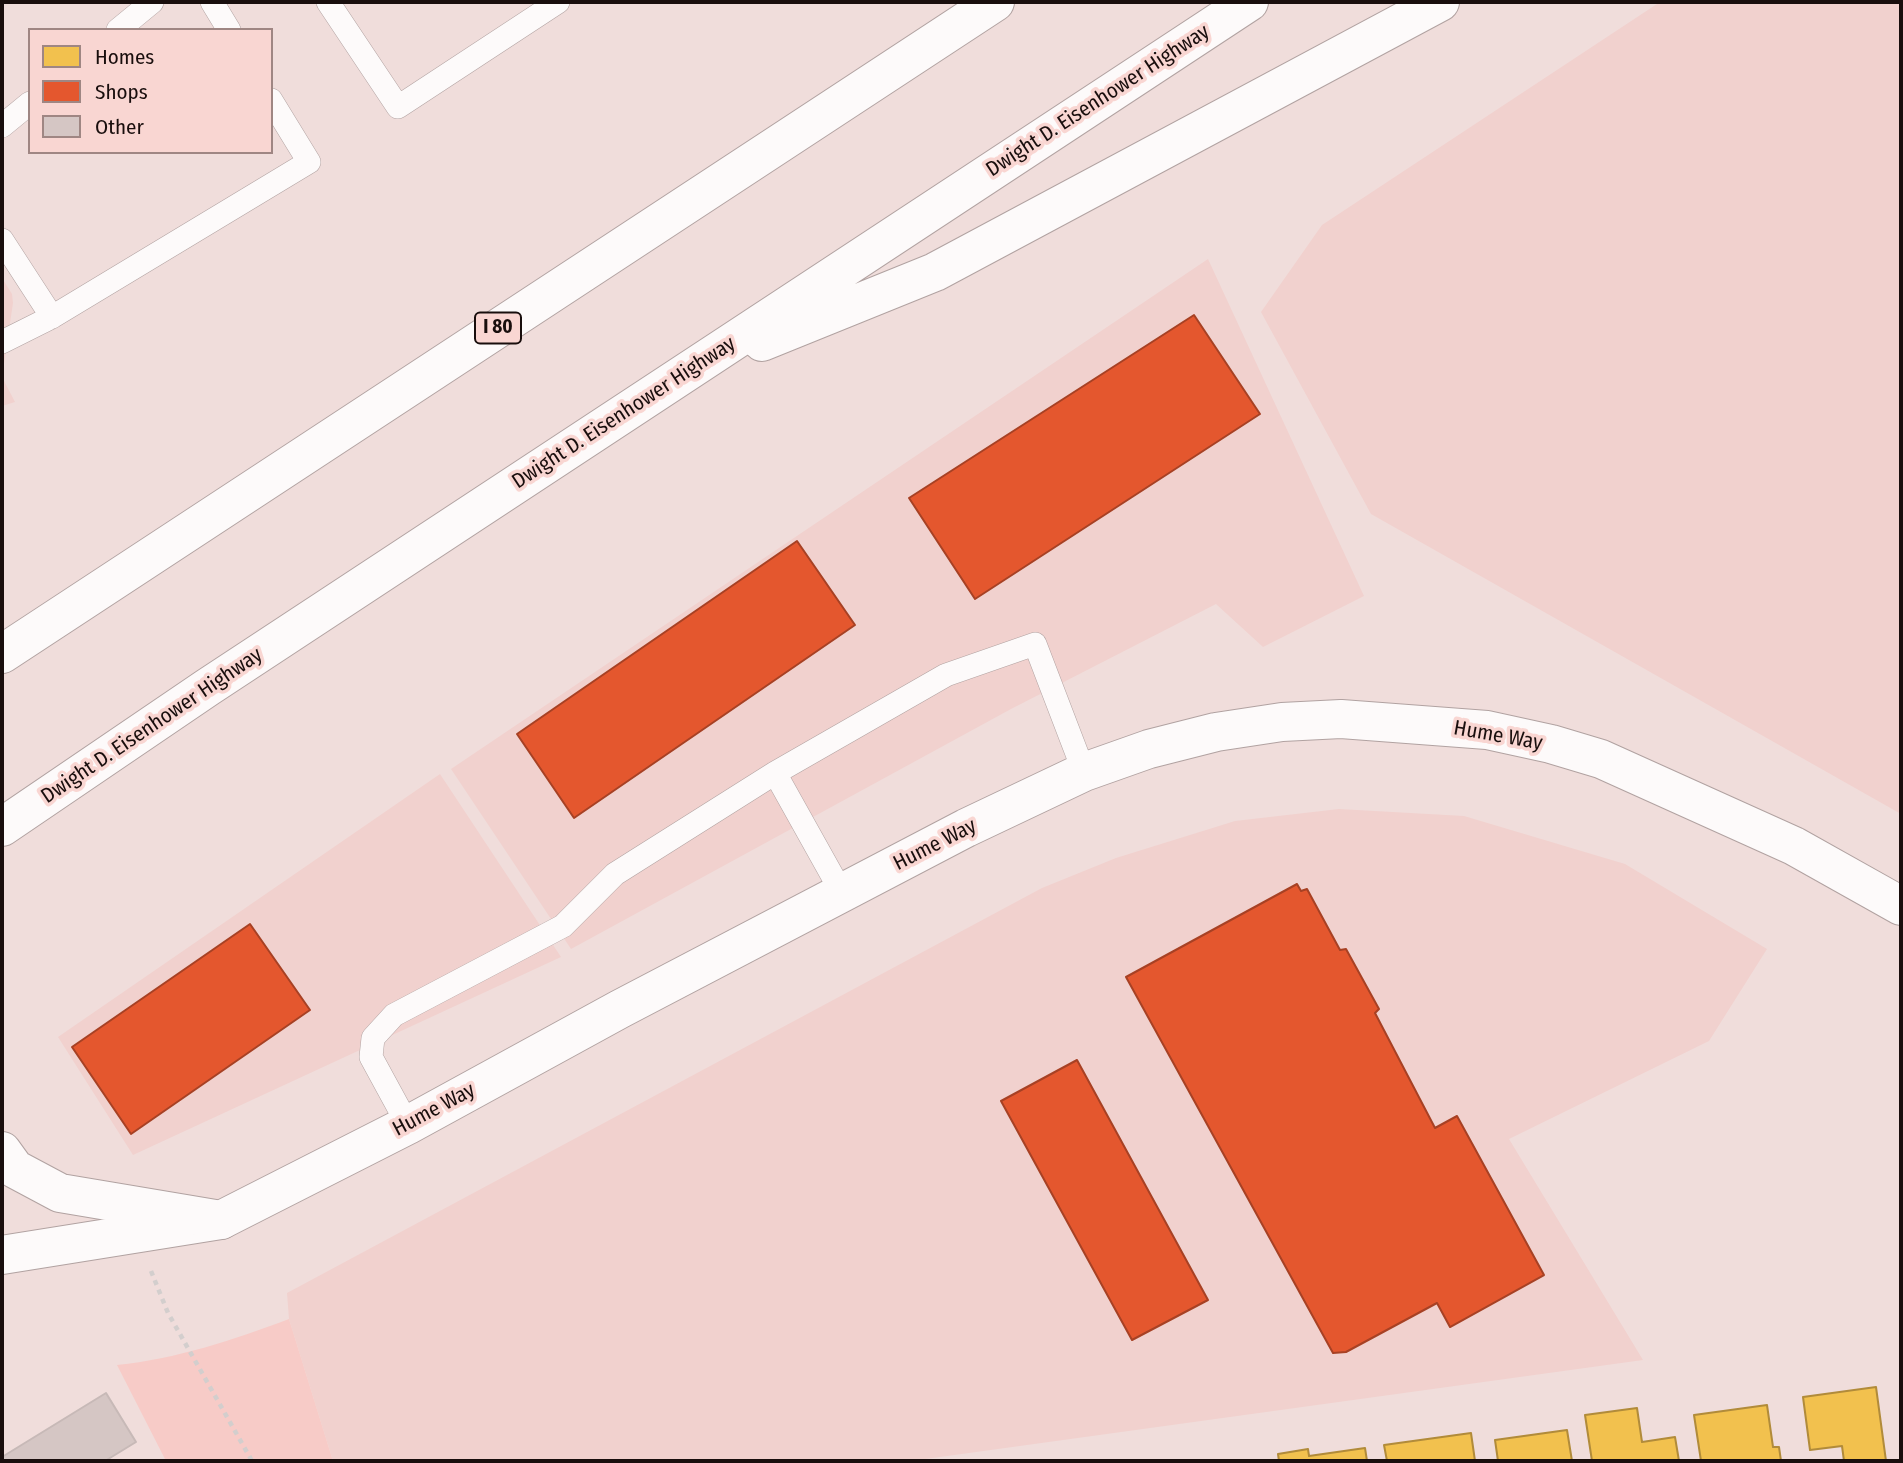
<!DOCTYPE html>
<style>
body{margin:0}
#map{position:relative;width:1903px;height:1463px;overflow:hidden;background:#f0dddb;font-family:"Fira Sans Condensed",sans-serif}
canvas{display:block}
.frame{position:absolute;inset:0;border:4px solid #190e0d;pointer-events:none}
.legend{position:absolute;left:28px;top:28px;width:245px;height:126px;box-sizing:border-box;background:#f9d6d2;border:2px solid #9f8683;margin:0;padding:9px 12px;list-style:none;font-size:21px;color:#190e0d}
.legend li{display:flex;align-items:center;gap:14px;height:35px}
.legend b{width:35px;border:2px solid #9f8683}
</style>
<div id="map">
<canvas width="1903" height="1463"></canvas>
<div class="frame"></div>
<ul class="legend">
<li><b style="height:19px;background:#f2c14e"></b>Homes</li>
<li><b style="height:19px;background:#e4572e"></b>Shops</li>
<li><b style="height:19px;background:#d5c6c4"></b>Other</li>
</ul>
</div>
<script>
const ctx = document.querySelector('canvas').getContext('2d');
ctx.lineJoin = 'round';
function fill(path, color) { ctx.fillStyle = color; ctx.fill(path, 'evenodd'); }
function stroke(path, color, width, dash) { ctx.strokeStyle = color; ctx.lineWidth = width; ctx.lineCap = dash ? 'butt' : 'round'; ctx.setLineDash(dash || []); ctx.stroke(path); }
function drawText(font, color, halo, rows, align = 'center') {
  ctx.font = font + ' "Fira Sans Condensed",sans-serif'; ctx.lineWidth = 7; ctx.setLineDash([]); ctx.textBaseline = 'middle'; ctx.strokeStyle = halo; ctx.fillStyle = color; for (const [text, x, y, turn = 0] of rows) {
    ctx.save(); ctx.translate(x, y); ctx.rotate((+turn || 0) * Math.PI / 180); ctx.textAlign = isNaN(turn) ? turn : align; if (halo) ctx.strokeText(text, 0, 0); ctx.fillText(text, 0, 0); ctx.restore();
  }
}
fill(new Path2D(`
 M1660 2H1901V814L1371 514 1261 312 1322 225Z
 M1208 259 1364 596 1263 647 1216 604 1011 709 571 949 451 769Z
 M2 278 12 294 13 303 2 377 15 402 2 406Z
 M440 774 561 957 133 1155 58 1037Z
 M1339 809 1464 816 1625 864 1767 949 1709 1041 1509 1139 1643 1360 911 1461H333L289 1319 287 1293 1042 888 1116 858 1235 821Z`), '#f1d1ce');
fill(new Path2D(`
 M289 1319 333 1461H166L117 1365C176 1359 233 1340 289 1319Z`), '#f7cbc7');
const homes = new Path2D(`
 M1876 1387 1886 1461H1844L1842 1446 1810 1450 1803 1397Z
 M1767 1405 1773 1447H1779L1781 1461H1701L1694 1415Z
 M1637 1408 1642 1442 1675 1437 1679 1461H1592L1585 1415Z
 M1567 1430 1572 1461H1498L1495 1440Z
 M1471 1433 1475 1461H1387L1384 1445Z
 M1365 1448 1367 1461H1279L1278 1454 1308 1449 1309 1456Z`);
fill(homes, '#f2c14e');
stroke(homes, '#b18b3a', 2);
const shops = new Path2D(`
 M1194 315 1260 414 975 599 909 498Z
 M797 541 855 625 574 818 517 734Z
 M1297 884 1301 891 1307 889 1340 950 1346 949 1379 1009 1375 1013 1435 1128 1457 1116 1544 1275 1450 1327 1437 1303 1346 1352 1333 1353 1126 977Z
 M250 924 310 1010 131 1134 72 1047Z
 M1077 1060 1208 1300 1132 1340 1001 1101Z`);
fill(shops, '#e4572e');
stroke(shops, '#a74124', 2);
const building = new Path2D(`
 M106 1393 136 1442 105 1461H2V1457Z`);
fill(building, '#d5c6c4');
stroke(building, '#c7b9b7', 2);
const service = new Path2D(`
 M212 2 229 30
 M328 2 398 107 558 2
 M118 30 152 2
 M2 126 30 103
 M2 240 52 317
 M2 342 52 317 309 162 271 100
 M775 773 842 893
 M408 1125 371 1057 373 1038 394 1015 563 926 615 874 775 773 946 675 1035 644 1084 772`);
const tertiary = new Path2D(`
 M2 1255 221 1220 408 1125 620 1009 966 828 1084 772 1149 749 1216 732 1282 722 1341 719 1487 730 1551 744 1601 759 1794 846 1901 906`);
const secondary = new Path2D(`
 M2 1151 15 1169 60 1193 221 1220`);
const motorway = new Path2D(`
 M762 342 935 272 1440 2
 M2 654 995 2
 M2 827 208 687 1249 2`);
stroke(service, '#b1a2a1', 24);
stroke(tertiary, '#b1a2a1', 40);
stroke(secondary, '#b1a2a1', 40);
stroke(motorway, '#b1a2a1', 40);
stroke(new Path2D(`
 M151 1271 168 1313 252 1461`), '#d3cecd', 4.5, [5, 5]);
stroke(service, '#fdfafa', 23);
stroke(tertiary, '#fdfafa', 38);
stroke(secondary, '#fdfafa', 38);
stroke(motorway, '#fdfafa', 38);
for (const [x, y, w] of [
 [498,328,46]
]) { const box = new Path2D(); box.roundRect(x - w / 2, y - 15.5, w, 31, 5); ctx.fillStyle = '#f9d6d2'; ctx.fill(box); stroke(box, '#190e0d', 2); }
drawText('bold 19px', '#190e0d', null, [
 ["I 80",498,328]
]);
drawText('21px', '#190e0d', '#f9d6d2', [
 ["Dwight D. Eisenhower Highway",1098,101,-33],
 ["Dwight D. Eisenhower Highway",624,413,-33],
 ["Dwight D. Eisenhower Highway",152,726,-34],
 ["Hume Way",1498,736,10],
 ["Hume Way",935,845,-27],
 ["Hume Way",434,1110,-28]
]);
</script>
